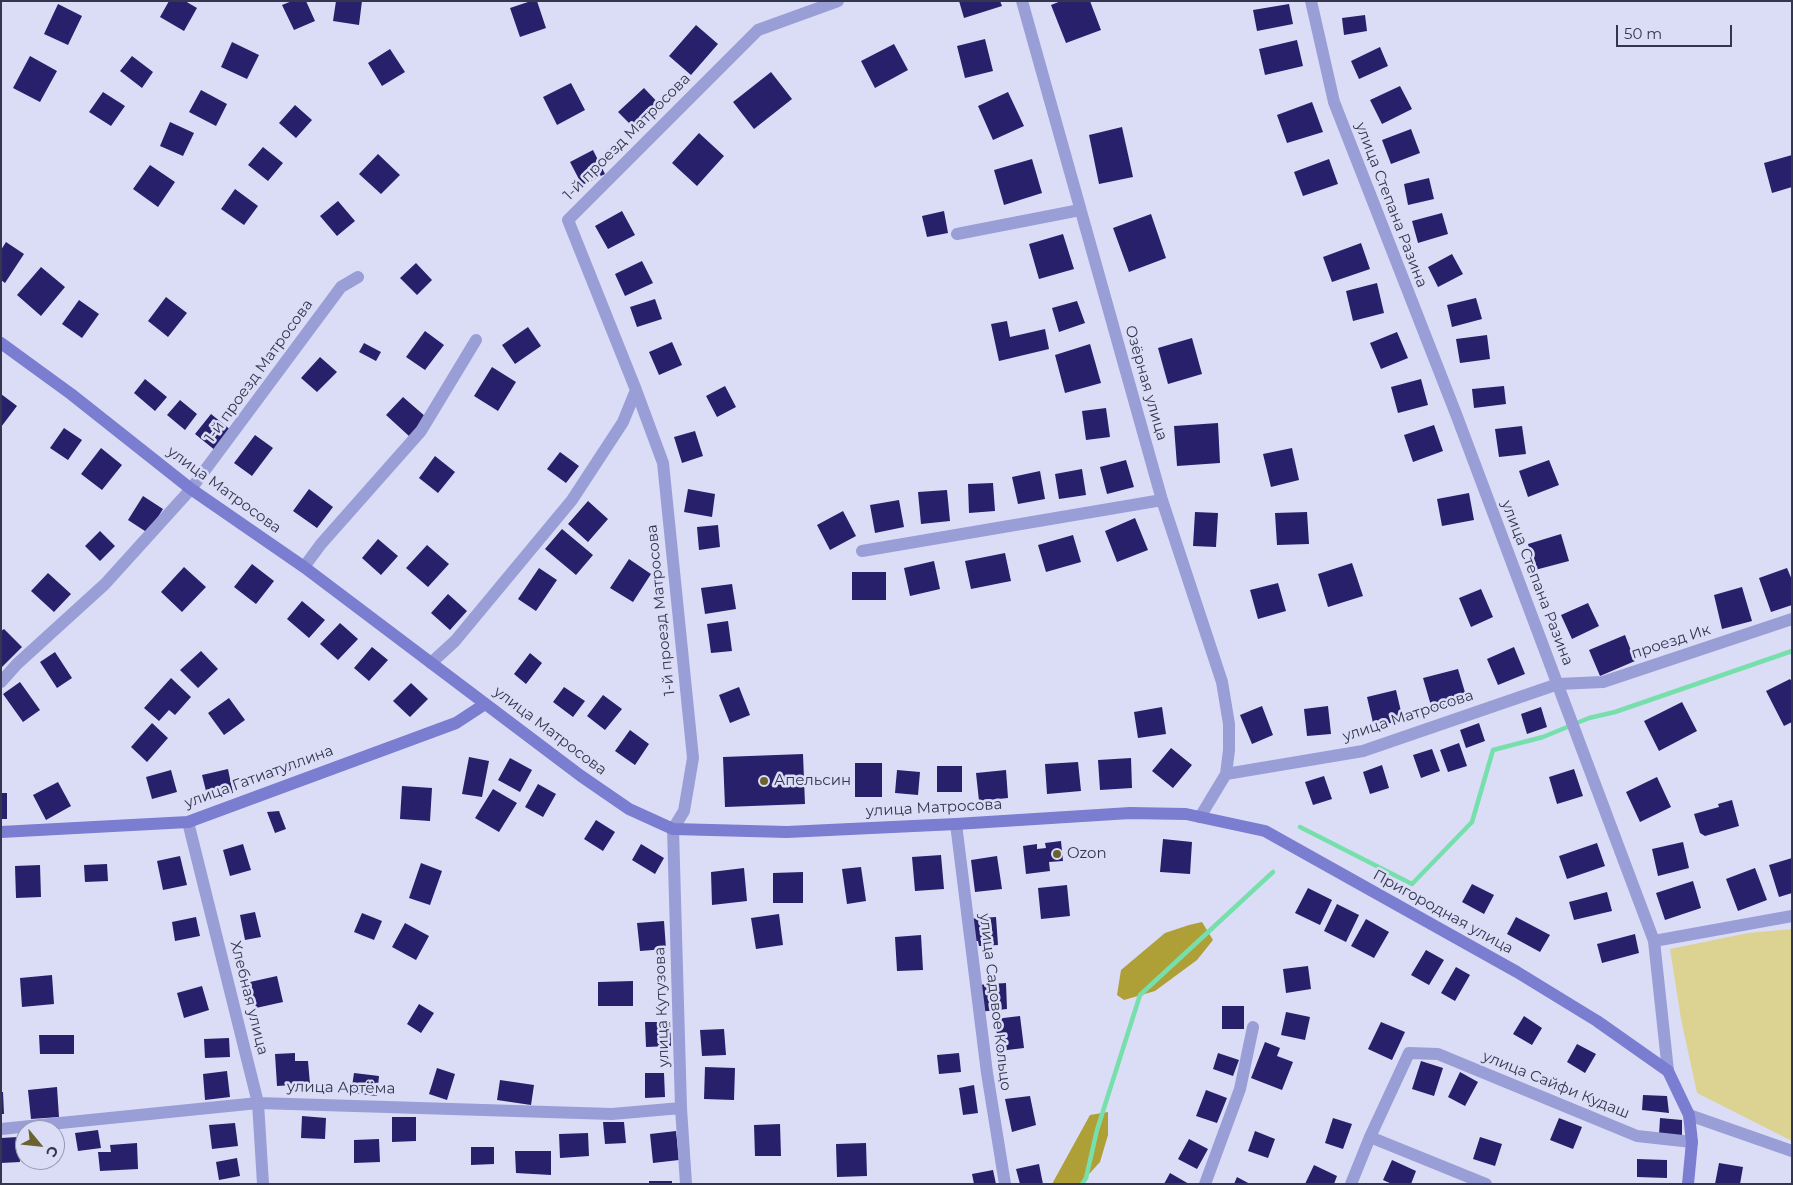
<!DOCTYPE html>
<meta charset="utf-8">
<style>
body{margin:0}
#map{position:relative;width:1793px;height:1185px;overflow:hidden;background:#dbddf7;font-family:Montserrat,sans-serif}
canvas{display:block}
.frame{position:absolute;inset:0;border:2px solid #34364f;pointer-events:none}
.north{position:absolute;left:15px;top:1120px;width:50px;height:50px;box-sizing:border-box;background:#dbddf7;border:1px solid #989ab4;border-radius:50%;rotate:118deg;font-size:14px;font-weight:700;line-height:20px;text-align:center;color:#34364f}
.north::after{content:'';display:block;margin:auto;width:18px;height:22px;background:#6a622f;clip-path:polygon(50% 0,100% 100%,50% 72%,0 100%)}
.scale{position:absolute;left:1616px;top:25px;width:116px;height:22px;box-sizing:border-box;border:2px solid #34364f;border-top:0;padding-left:6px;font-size:15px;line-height:18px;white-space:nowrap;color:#34364f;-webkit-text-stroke:4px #dbddf7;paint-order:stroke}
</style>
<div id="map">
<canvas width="1793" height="1185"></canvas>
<div class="frame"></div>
<div class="north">С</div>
<div class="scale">50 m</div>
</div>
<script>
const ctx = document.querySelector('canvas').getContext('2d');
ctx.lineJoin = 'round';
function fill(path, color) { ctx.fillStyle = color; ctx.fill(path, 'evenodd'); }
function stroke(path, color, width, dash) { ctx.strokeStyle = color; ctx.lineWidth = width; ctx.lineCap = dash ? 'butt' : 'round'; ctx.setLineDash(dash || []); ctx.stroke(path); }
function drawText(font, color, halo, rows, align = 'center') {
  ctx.font = font + ' Montserrat,sans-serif'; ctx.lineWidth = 5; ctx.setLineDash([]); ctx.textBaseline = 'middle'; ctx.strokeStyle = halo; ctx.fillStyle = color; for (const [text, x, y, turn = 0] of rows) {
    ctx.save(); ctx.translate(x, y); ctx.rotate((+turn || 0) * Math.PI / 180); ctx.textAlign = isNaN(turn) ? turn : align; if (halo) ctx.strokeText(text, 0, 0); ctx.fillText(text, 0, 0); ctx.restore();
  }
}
fill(new Path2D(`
 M1792 929V1141L1697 1093 1681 1019 1670 949 1748 933Z`), '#dcd292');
fill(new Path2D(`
 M1202 922 1213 940 1197 960 1155 991 1124 1000 1117 995 1121 970 1165 933 1189 925Z
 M1108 1112V1135L1100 1162 1080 1184H1052L1090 1115Z`), '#ae9f37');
stroke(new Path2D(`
 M1300 827 1412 884 1472 822 1493 750 1543 737 1589 718 1615 712 1792 651
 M1082 1184 1086 1178 1097 1130 1140 995 1273 872`), '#76dfac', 4.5);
fill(new Path2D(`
 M169 1H185L197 8 184 31 160 17Z
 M292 1H306L315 21 294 30 282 5Z
 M336 1H362L359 25 333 21Z
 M531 1H537L546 28 520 37 510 8Z
 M959 1H1000L1002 6 964 18Z
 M1061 1H1090L1101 30 1066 43 1051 5Z
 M58 4 82 16 68 45 44 34Z
 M1289 4 1293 24 1257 31 1253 10Z
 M1365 15 1367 31 1344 35 1342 18Z
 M696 25 718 44 691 75 669 56Z
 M985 39 993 71 965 78 957 46Z
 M1297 40 1303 66 1265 75 1259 49Z
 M232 42 259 55 247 79 221 67Z
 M894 44 908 70 875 88 861 61Z
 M1380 47 1388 66 1359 79 1351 61Z
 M390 49 405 72 382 86 368 63Z
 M30 56 57 71 40 102 13 88Z
 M132 56 153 72 142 88 120 71Z
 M771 72 792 99 754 129 733 102Z
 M571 83 585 110 557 125 543 97Z
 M1400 86 1412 109 1382 124 1370 100Z
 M644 88 663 108 638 132 618 112Z
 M201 90 227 104 216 126 189 112Z
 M103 92 125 106 111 126 89 112Z
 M1008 92 1024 126 993 140 978 106Z
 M1312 102 1323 132 1287 143 1277 115Z
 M295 105 312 120 296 138 279 123Z
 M170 122 194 133 183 156 160 146Z
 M1122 127 1133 177 1099 184 1089 135Z
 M1411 129 1420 153 1391 164 1382 140Z
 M699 133 724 156 697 186 672 163Z
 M263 147 283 163 268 181 248 165Z
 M593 150 605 174 582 185 570 162Z
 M378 154 400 175 381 194 359 174Z
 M1792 155V187L1772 193 1764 163Z
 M1032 159 1042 193 1004 205 994 170Z
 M1329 159 1338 184 1303 196 1294 172Z
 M150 165 175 182 158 207 133 189Z
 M1429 178 1434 199 1408 205 1404 184Z
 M235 189 258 206 244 225 221 209Z
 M338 201 355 221 337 236 320 216Z
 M622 211 635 235 608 249 595 226Z
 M944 211 948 233 927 237 922 216Z
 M1442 213 1448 234 1418 243 1412 221Z
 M1151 214 1166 258 1129 272 1113 228Z
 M1063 234 1074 269 1039 279 1029 244Z
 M6 242 24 254 5 283 1 280V250Z
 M1361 243 1370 269 1332 282 1323 257Z
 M1452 254 1463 274 1438 287 1428 267Z
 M642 261 653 283 625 296 615 274Z
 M416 263 432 280 417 295 400 278Z
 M41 267 65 287 41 316 17 295Z
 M1377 283 1384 313 1353 321 1346 291Z
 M166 297 187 313 168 337 148 321Z
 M1476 298 1482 319 1452 327 1447 305Z
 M655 299 662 319 637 327 630 307Z
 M79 300 99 314 82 338 62 324Z
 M1077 301 1085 323 1059 332 1052 308Z
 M1007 321 1010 337 1045 329 1049 349 999 361 991 324Z
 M528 327 541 346 515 364 502 345Z
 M425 331 444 345 425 370 406 357Z
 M1397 332 1408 358 1381 369 1370 343Z
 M1487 335 1490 359 1460 363 1456 339Z
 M1192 338 1202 374 1168 384 1158 348Z
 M672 342 682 365 659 375 649 352Z
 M364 343 381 352 376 361 359 352Z
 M1090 344 1101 383 1065 393 1055 355Z
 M320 357 337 372 317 392 301 378Z
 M492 367 516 382 498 411 474 396Z
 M145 379 167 397 155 411 134 393Z
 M1421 379 1428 405 1398 413 1391 387Z
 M725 386 736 407 717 417 706 396Z
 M1504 386 1506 404 1474 408 1472 389Z
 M1 394 17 406 1 427Z
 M403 397 426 417 409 436 386 415Z
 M180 400 197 414 185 430 167 415Z
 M1106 408 1110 437 1086 440 1082 411Z
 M211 414 232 431 216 451 195 434Z
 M1218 423 1220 463 1177 466 1174 426Z
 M1434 425 1443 451 1413 462 1404 435Z
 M1522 426 1526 454 1499 457 1495 429Z
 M64 428 82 440 68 460 50 448Z
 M695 431 703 456 682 463 674 437Z
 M255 435 273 448 252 476 234 463Z
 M101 448 122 465 102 490 81 474Z
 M1292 448 1299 480 1271 487 1263 454Z
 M560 452 579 466 566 483 547 469Z
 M435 456 455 472 438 493 419 478Z
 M1126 460 1134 487 1107 494 1100 467Z
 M1549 460 1559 485 1528 497 1519 471Z
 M1082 469 1086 495 1059 499 1055 474Z
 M1040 471 1045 499 1018 504 1012 477Z
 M993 483 995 511 969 513 968 484Z
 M309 489 333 507 317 528 293 511Z
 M688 489 715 494 712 517 684 512Z
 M947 490 950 521 921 524 918 492Z
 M1469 493 1474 520 1442 526 1437 499Z
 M143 496 163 509 148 533 128 520Z
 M899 500 904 527 875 533 870 505Z
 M588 501 608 519 588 542 568 524Z
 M843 511 856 536 830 550 817 525Z
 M1195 512 1218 513 1216 547 1193 546Z
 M1307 512 1309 544 1277 545 1275 513Z
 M1135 518 1148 550 1117 562 1105 531Z
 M718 525 720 547 699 550 697 527Z
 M562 529 593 555 576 575 545 549Z
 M100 531 115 546 100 561 85 546Z
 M1561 534 1569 561 1535 570 1528 544Z
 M1073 535 1081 562 1046 572 1038 545Z
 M378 539 398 556 381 575 362 558Z
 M427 545 449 564 428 587 406 568Z
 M1005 553 1011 581 971 589 965 561Z
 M629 559 651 574 633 602 610 588Z
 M934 561 940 589 910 596 904 568Z
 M1352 563 1363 596 1328 607 1318 574Z
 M252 564 274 581 256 604 234 587Z
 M184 567 206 587 182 612 161 592Z
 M539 568 557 580 536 611 518 599Z
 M1787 568 1792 580V605L1771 612 1759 578Z
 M852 572H886V600H852Z
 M48 573 71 594 54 612 31 591Z
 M1278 583 1286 611 1258 619 1250 590Z
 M732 584 736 609 705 614 701 588Z
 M1742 587 1752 621 1722 629 1714 595Z
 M1481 589 1493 617 1471 627 1459 598Z
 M448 594 467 611 450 630 431 613Z
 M302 601 325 620 309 638 287 619Z
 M1588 603 1599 626 1572 639 1561 615Z
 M728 621 732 651 711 653 707 624Z
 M340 623 358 639 338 660 320 644Z
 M4 629 22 647 1 668V631Z
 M1625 635 1635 661 1600 676 1589 650Z
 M372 647 388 660 369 681 354 668Z
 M1514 647 1525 674 1498 685 1487 659Z
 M201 651 218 669 198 688 180 670Z
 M55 652 72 678 57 688 40 662Z
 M530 653 542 663 526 684 514 674Z
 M1458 669 1467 699 1432 709 1423 678Z
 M171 678 191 697 175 715 169 710 159 721 144 708Z
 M1790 679 1792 682V722L1784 726 1766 691Z
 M20 682 40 710 23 722 3 694Z
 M411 683 428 699 410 717 393 701Z
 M564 687 585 701 573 717 553 702Z
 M739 687 750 715 730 723 719 695Z
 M1396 690 1403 720 1374 727 1367 697Z
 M603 695 622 709 605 730 587 716Z
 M229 698 245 720 224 735 208 713Z
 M1682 702 1697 731 1659 751 1644 721Z
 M1262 706 1273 735 1252 744 1240 715Z
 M1328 706 1331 734 1307 736 1304 709Z
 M1162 707 1166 734 1138 738 1134 712Z
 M1541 707 1547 727 1527 734 1521 714Z
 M152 723 168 738 147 762 131 747Z
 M1479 723 1485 741 1466 748 1460 730Z
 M630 730 649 744 635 765 615 751Z
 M1459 743 1467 766 1448 772 1440 750Z
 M1171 748 1192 765 1173 788 1152 771Z
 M1432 749 1440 771 1421 778 1413 755Z
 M803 754 805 804 725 807 723 757Z
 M469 757 489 761 482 797 462 794Z
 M510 758 532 770 520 792 498 780Z
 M1131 758 1132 788 1100 790 1098 760Z
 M1078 762 1081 791 1047 794 1045 764Z
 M855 763H882V797H855Z
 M1382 765 1389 788 1370 794 1363 772Z
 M937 766H962V792H937Z
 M228 769 233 793 208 799 202 775Z
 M1574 769 1583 796 1557 804 1549 777Z
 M171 770 177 792 152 799 146 777Z
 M897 770 920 772 918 795 895 793Z
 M1006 770 1008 798 979 801 976 773Z
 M1324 776 1332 799 1313 805 1305 782Z
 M1657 777 1671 807 1640 822 1626 792Z
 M58 782 71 806 46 820 33 795Z
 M538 784 556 794 543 817 525 807Z
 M402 786 432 788 430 821 400 819Z
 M493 789 517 803 499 832 475 818Z
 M1 793H7V819H1Z
 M1732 800 1739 826 1705 836 1700 833 1694 814 1719 807 1718 804Z
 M279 811 286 829 275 833 267 812Z
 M596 820 615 832 603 851 584 839Z
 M1163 839 1192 842 1190 874 1160 872Z
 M1061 841 1063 861 1049 862 1050 871 1026 874 1023 846 1037 844V849L1046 848 1045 843Z
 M1683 842 1689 868 1658 876 1652 849Z
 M1597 843 1605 866 1567 879 1559 856Z
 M243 844 251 870 230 876 223 850Z
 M641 844 664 858 655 874 632 860Z
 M941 855 944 889 915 891 912 857Z
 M180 856 187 885 163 890 157 861Z
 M997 856 1002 889 975 892 971 860Z
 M1792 858V893L1779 897 1769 865Z
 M421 863 442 871 430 905 409 898Z
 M107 864 108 881 85 882 84 865Z
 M40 865 41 897 16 898 15 866Z
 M861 867 866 901 847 904 842 869Z
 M744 868 747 901 712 905 711 872Z
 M1755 868 1767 900 1738 911 1726 879Z
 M803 872V903H773V873Z
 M1693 881 1701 908 1665 920 1656 893Z
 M1472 884 1494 895 1484 914 1462 902Z
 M1067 885 1070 916 1041 919 1038 888Z
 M1308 888 1332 900 1320 925 1295 913Z
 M1607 892 1612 911 1574 920 1569 902Z
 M1337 904 1359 915 1346 942 1324 931Z
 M255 912 261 937 245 940 240 915Z
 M362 913 382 921 374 940 354 932Z
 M779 914 783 945 756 949 751 918Z
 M196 917 200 936 175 941 172 922Z
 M996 917 998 945 982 946H979L978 941 967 942 965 919Z
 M1516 917 1550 935 1540 952 1507 934Z
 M1366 919 1389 932 1374 958 1351 946Z
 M664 921 666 949 640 951 637 923Z
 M405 923 429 936 416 960 392 947Z
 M1635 934 1639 953 1602 963 1597 944Z
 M921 935 923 970 897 971 895 937Z
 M1426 950 1444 960 1429 985 1411 975Z
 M1308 966 1311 989 1286 993 1283 969Z
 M1456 967 1470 975 1455 1001 1441 993Z
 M52 975 54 1004 22 1007 20 978Z
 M277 976 283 1002 256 1008 250 982Z
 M633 981V1006H598V982Z
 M1006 983 1007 1009 978 1012 977 985Z
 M202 986 209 1010 184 1018 177 993Z
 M419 1004 434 1013 421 1033 407 1024Z
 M1222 1006H1244V1029H1222Z
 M1286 1012 1310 1017 1305 1040 1281 1035Z
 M1020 1016 1024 1048 999 1051 995 1019Z
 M1524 1016 1542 1028 1532 1045 1513 1034Z
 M645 1022H670L671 1046 646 1047Z
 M1381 1022 1405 1032 1392 1060 1368 1049Z
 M724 1029 726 1055 702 1056 700 1030Z
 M39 1035H74V1054H40Z
 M229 1038 230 1057 205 1058 204 1039Z
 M1265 1042 1280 1048 1277 1056 1293 1062 1282 1090 1251 1078Z
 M1577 1044 1596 1054 1585 1073 1567 1062Z
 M295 1053V1061H308L310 1084 277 1086 275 1054Z
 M959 1053 961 1072 939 1074 937 1055Z
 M1218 1053 1239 1060 1233 1076 1213 1069Z
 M1421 1061 1443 1068 1434 1096 1412 1089Z
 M705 1067 735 1068 734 1100 704 1099Z
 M437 1068 455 1074 447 1100 429 1094Z
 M227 1071 230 1097 205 1100 203 1074Z
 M1460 1072 1478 1082 1465 1106 1448 1097Z
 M354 1073 379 1076 377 1096 351 1093Z
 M645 1073H664L665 1097 645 1098Z
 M500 1080 534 1085 531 1105 497 1100Z
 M974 1085 978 1113 963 1115 959 1088Z
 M57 1087 59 1117 31 1119 28 1090Z
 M1206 1090 1227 1098 1217 1123 1196 1116Z
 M1 1092H3L4 1114H1Z
 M1643 1095 1667 1096 1669 1113 1642 1110Z
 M1030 1096 1036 1125 1012 1132 1005 1099Z
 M302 1116 326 1118 325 1139 301 1138Z
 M392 1117H416V1141L392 1142Z
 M1333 1118 1352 1124 1343 1149 1325 1143Z
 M1559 1118 1582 1127 1573 1149 1550 1140Z
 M1660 1118 1682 1120V1136L1659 1135Z
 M603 1122H624L626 1143 605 1144Z
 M235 1123 238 1146 212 1149 209 1125Z
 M780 1124 781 1156H755L754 1125Z
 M98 1130 101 1148 78 1151 75 1133Z
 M676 1131 679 1160 653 1163 650 1134Z
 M1255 1131 1275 1139 1268 1158 1248 1151Z
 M588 1133 589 1156 560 1158 559 1134Z
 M18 1137 20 1162 1 1163V1138Z
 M1480 1137 1502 1144 1495 1166 1473 1159Z
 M379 1139 380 1162 354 1163V1140Z
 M1189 1139 1208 1149 1197 1169 1178 1159Z
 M137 1143 138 1169 100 1171 98 1152H111L110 1145Z
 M866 1143 867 1176 837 1177 836 1144Z
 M471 1147H494V1164L471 1165Z
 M515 1151H551V1175L516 1173Z
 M237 1158 240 1176 219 1180 216 1162Z
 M1637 1159 1667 1160V1178L1637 1177Z
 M1392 1160 1416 1171 1411 1184H1392L1383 1180Z
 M1719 1163 1743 1167 1740 1184H1715Z
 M1039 1164 1043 1184H1020L1016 1169Z
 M1314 1165 1337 1176 1334 1184H1305Z
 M993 1170 996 1184H974L972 1174Z
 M1170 1173 1189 1184H1164Z
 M1237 1177 1250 1184H1234Z
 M649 1181H672V1184H649Z`), '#28206a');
stroke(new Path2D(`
 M1022 1 1162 500 1222 682 1229 724V750L1226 774
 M1311 1 1334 102 1456 414 1654 941 1668 1071
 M957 234 1080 210
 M862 551 1162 500
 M304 567 321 544 421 431 476 340
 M431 663 455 641 572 500 623 422 636 390
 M1 682 17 664 105 584 191 489 341 287 358 277
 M1200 817 1226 774 1363 751 1558 684 1603 682 1792 619
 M188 822 258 1103 263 1184
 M956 824 987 1073 1005 1184
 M1654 941 1792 916
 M1689 1115 1792 1151
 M1 1129 258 1103 612 1114 681 1108
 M1370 1137 1486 1184
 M686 1184 681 1108 673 829 684 811 693 758 663 463 636 390 568 220 758 30 838 1
 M1205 1184 1240 1089 1253 1027
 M1351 1184 1370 1137 1409 1053 1438 1054 1637 1136 1692 1142`), '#9a9ed7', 12);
stroke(new Path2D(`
 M1 343 71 394 191 489 304 567 581 776 629 809 673 829 787 832 956 824 1130 813 1186 814 1265 831 1517 972 1597 1021 1668 1071 1689 1115 1692 1142 1688 1184
 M1 832 188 822 456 723 485 704`), '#7a7dd0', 12);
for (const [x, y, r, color] of [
 [764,781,5,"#6a622f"],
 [1057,854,5,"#6a622f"]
]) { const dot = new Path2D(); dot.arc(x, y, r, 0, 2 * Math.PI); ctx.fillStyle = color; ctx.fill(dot); stroke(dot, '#dbddf7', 2); }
drawText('15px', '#34364f', '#dbddf7', [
 ["1-й проезд Матросова",627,137,-45],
 ["улица Степана Разина",1391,205,69],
 ["1-й проезд Матросова",259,371,-54],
 ["Озёрная улица",1146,383,74],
 ["улица Матросова",224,490,36],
 ["улица Степана Разина",1537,583,69],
 ["1-й проезд Матросова",661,610,-96],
 ["проезд Ик",1671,642,-18],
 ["улица Матросова",1408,716,-18],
 ["улица Матросова",550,731,37],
 ["улица Гатиатуллина",259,777,-20],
 ["улица Матросова",934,808,-3],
 ["Пригородная улица",1443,912,29],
 ["Хлебная улица",249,998,76],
 ["улица Садовое Кольцо",995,1002,83],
 ["улица Кутузова",662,1007,-92],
 ["улица Сайфи Кудаш",1556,1085,22],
 ["улица Артёма",341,1088,1]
]);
drawText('15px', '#34364f', '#dbddf7', [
 ["Апельсин",774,781],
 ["Ozon",1067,854]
], 'left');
</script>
